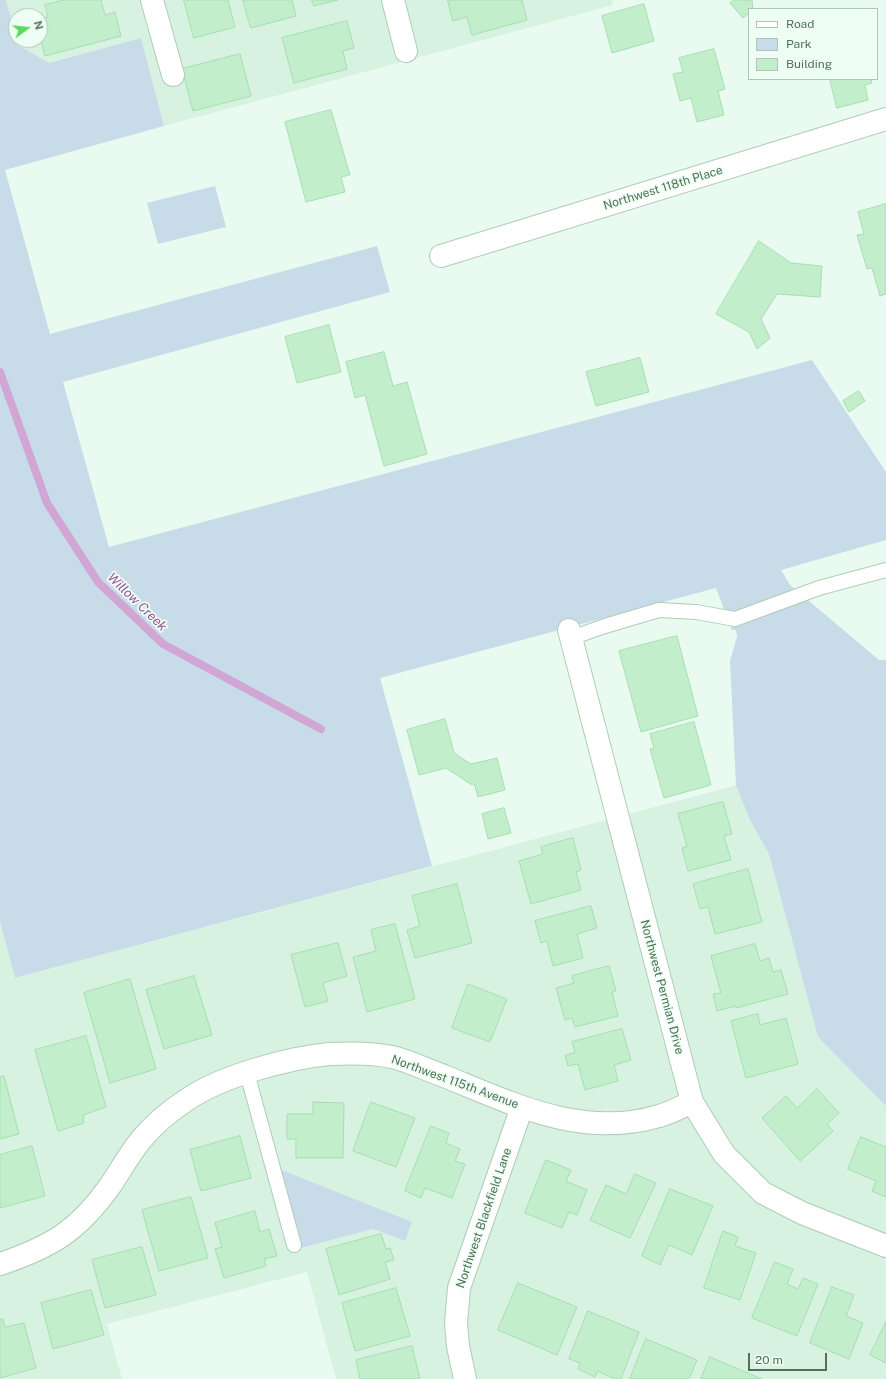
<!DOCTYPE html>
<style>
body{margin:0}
#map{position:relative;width:886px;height:1379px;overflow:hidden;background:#e9fbf0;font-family:"Public Sans",sans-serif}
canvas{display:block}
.legend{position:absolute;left:748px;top:8px;width:130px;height:72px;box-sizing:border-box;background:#effef5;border:1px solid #afc6b5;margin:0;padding:5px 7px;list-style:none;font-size:12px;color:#4f7354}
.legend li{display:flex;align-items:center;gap:8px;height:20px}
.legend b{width:20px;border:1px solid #afc6b5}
.north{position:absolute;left:8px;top:8px;width:40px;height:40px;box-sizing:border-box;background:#effef5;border:1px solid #afc6b5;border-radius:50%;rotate:75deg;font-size:11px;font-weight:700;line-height:16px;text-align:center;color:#4f7354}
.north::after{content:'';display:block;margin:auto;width:14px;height:18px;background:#59da5c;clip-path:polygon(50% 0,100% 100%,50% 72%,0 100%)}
.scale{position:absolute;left:748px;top:1353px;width:79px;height:18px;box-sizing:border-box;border:2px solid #4f7354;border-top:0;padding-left:5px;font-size:12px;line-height:14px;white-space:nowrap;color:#4f7354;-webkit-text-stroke:3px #effef5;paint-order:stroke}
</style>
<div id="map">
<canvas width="886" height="1379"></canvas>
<ul class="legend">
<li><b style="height:5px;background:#fff"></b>Road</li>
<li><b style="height:11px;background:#c8dbe8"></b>Park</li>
<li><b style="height:11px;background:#c3eecc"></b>Building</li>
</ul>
<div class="north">N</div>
<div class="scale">20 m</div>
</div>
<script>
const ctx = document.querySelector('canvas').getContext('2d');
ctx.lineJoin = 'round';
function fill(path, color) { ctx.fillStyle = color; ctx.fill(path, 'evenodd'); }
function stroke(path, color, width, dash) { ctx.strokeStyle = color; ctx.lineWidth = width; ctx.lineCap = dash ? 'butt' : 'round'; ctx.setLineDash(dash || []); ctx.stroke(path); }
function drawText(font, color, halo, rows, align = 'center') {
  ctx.font = font + ' "Public Sans",sans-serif'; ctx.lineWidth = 3.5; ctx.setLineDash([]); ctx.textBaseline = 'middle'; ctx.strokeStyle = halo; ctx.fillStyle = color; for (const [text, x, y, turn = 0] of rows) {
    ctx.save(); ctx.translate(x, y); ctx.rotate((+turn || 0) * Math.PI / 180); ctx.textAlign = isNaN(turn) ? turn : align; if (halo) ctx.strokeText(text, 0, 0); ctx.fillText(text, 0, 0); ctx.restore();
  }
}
fill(new Path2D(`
 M6 0H612L613 5 164 126 141 38 49 63 18 45 17 40H40V16H16V37Z
 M737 785 750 820 769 854 818 1037 886 1106V1379H336L307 1272 107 1324 122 1379H0V922L15 978ZM279 1169 404 1241 373 1229 301 1248Z`), '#d8f2e1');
fill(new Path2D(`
 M0 0H6L18 45 49 63 141 38 164 126 5 170 50 334 377 246 390 292 63 382 109 547 812 360 886 472V540L781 570 790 585 879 660H886V1106L818 1037 769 854 750 820 736 785 730 661 737 637 736 630H732L716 588 380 678 432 866 15 978 0 922Z
 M215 186 226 227 158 244 147 203Z
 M279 1169 412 1222 405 1241 373 1229 301 1248Z`), '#c8dbe8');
stroke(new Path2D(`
 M0 372 47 503 98 582 163 644 321 729`), '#d2a6d4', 8);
const building = new Path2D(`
 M64 0H101L105 15 115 12 121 36 45 56 40 37V19L48 17 45 5Z
 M184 0H228L235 27 194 38Z
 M243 0H292L296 16 251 28Z
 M312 0H338L314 6Z
 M448 0H522L527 20 472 35 467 17 453 21Z
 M733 0H752L753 9H749V13L743 18 730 3Z
 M644 4 654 41 612 53 602 16Z
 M347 21 354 48 343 51 347 69 294 83 282 38Z
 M714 49 725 89 718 91 724 115 697 122 691 98 680 101 673 74 683 72 679 58Z
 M240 54 251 96 193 111 182 69Z
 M830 79H871L872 83 865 85 868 100 837 108Z
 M331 110 350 175 341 177 345 192 306 202 285 122Z
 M886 204V294L880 296 872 268 867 269 857 235 864 234 858 212Z
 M759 241 791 263 822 266 820 297 777 294 761 319 770 338 757 349 749 332 716 314Z
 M329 325 341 372 297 383 285 337Z
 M384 352 393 386 407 382 427 454 384 466 365 395 355 398 346 362Z
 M640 358 649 392 596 406 586 372Z
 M859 391 865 401 849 412 843 401Z
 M677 636 698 716 641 732 619 651Z
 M445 719 454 753 471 764 497 758 505 790 478 797 474 783 472 785 446 768 419 775 407 730Z
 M694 722 711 785 664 798 650 749 654 748 650 734Z
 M723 802 732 834 724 836 731 860 688 871 682 848 687 846 678 814Z
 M504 808 511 833 488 839 482 814Z
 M573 838 581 870 576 872 581 890 531 904 519 861 543 854 541 847Z
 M748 869 762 922 715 934 708 907 700 909 693 884Z
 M457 884 472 943 415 958 407 930 420 926 412 896Z
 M591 906 597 928 577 934 583 958 553 966 547 941 541 943 535 921Z
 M395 924 415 999 367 1012 353 957 376 951 371 930Z
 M338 943 347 976 323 983 328 1001 305 1007 291 955Z
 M755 944 760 961 769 958 773 972 781 970 788 994 736 1008 735 1006 717 1011 713 994 721 993 711 956Z
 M609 966 616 991 612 992 618 1016 575 1027 572 1018 565 1020 556 988 574 983 572 976Z
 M194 976 212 1035 164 1049 146 990Z
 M130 979 156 1069 110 1083 84 993Z
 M468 984 507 999 490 1042 452 1028Z
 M758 1014 760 1025 786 1018 798 1064 746 1078 731 1021Z
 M622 1029 631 1060 614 1065 618 1081 585 1090 578 1064 568 1066 565 1055 575 1053 572 1042Z
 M86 1036 106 1107 83 1115 84 1123 58 1131 35 1050Z
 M4 1076 19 1134 0 1139V1077Z
 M817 1089 839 1113 827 1124 833 1131 800 1161 762 1118 786 1096 797 1108Z
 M313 1102 344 1103 343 1158H296V1139H287V1114H313Z
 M371 1102 415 1118 396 1167 353 1151Z
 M431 1126 449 1133 446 1143 460 1149 455 1161 465 1164 452 1198 425 1188 421 1198 405 1191Z
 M240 1136 251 1178 201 1191 190 1150Z
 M861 1137 886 1147V1197L872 1191 876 1181 848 1169Z
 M32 1146 45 1196 0 1208V1155Z
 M546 1160 571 1170 566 1181 587 1190 577 1215 569 1212 562 1228 525 1213Z
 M635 1174 656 1183 630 1238 590 1220 606 1185 626 1194Z
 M670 1189 713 1206 692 1255 669 1245 660 1265 642 1256Z
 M191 1197 208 1258 159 1271 142 1210Z
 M255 1211 260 1232 269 1229 277 1256 264 1259 266 1266 224 1278 215 1249 222 1247 215 1223Z
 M723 1231 738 1237 735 1246 756 1253 740 1300 704 1288Z
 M381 1234 386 1249 390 1248 394 1260 385 1262 390 1279 339 1295 326 1249Z
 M142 1247 156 1295 105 1308 92 1260Z
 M775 1262 793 1269 787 1284 798 1289 803 1278 818 1284 797 1336 752 1318Z
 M518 1283 577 1307 557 1355 498 1330Z
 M832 1287 854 1295 846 1316 863 1323 849 1359 810 1343Z
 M396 1288 410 1336 355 1351 342 1303Z
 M91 1290 104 1335 53 1349 41 1303Z
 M588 1311 639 1332 621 1379H615L598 1371 595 1377 578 1369 580 1363 569 1359Z
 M3 1319 5 1327 24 1323 36 1368 0 1378V1320Z
 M886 1322V1363L870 1355Z
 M646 1339 697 1360 689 1379H630Z
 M412 1346 420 1379H360L356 1360Z
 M710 1357 762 1379H701Z`);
fill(building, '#c3eecc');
stroke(building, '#a5dfaf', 1);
const service = new Path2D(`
 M571 638 605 626 659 610 696 612 735 619 819 588 886 570
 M247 1073 294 1245`);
const minor = new Path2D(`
 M152 0 173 75
 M393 0 406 51
 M441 256 886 119
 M569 630 692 1102 724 1154 763 1193 802 1213 886 1246
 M0 1264C51 1247 78 1231 110 1186 120 1171 129 1155 140 1141 153 1125 171 1110 188 1099 222 1076 288 1058 329 1054 348 1053 374 1053 392 1057 409 1061 427 1070 444 1076 513 1104 583 1139 659 1116 671 1113 681 1107 692 1102
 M465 1379 458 1346 456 1323 459 1288 522 1107`);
stroke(service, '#b0ccb6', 16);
stroke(minor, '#b0ccb6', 24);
stroke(service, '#fff', 14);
stroke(minor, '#fff', 22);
drawText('12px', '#4f7354', '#effef5', [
 ["Northwest 118th Place",663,188,-17],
 ["Northwest Permian Drive",662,987,75],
 ["Northwest 115th Avenue",455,1082,20],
 ["Northwest Blackfield Lane",484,1218,-71]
]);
drawText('italic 13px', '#975499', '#effef5', [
 ["Willow Creek",137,602,44]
]);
</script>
